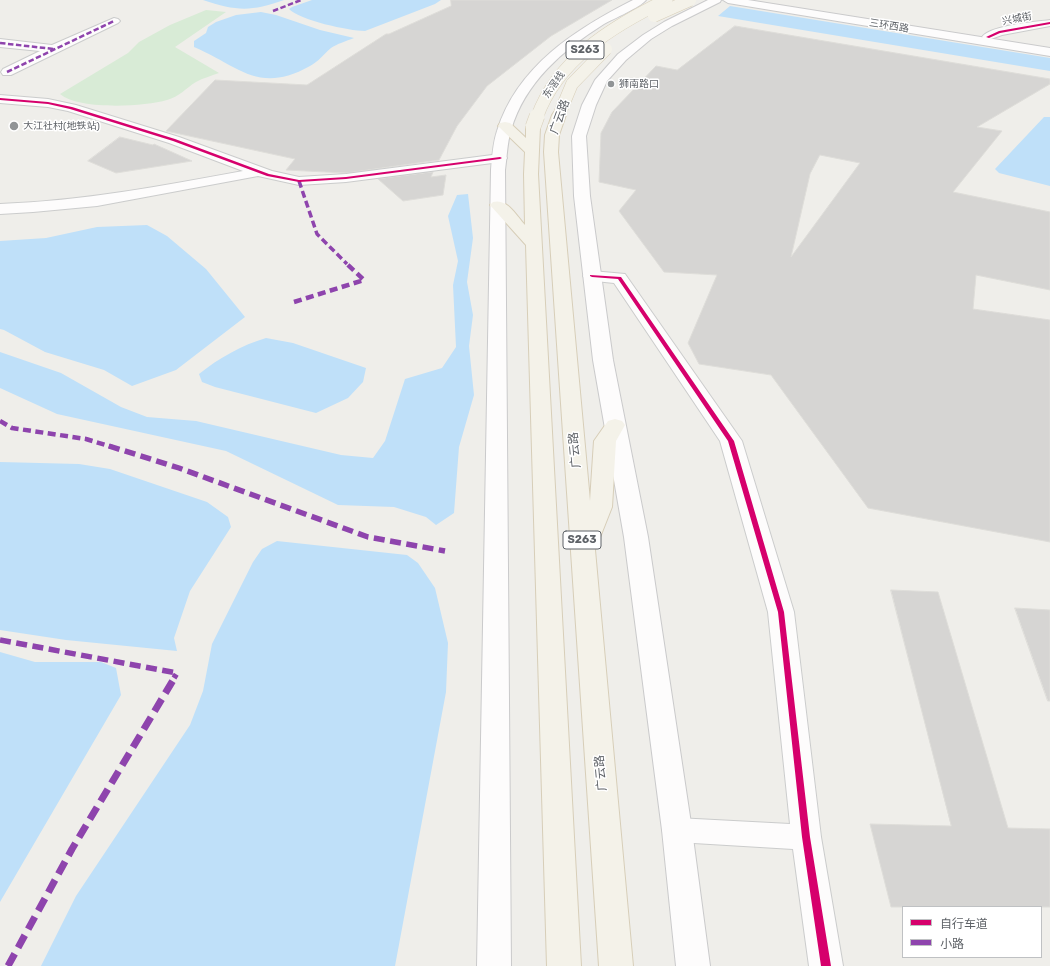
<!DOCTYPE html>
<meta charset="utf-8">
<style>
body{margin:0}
#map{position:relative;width:1050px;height:966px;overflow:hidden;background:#efeeea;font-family:Rubik,"Noto Sans SC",sans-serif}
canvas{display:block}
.legend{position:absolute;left:902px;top:906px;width:140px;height:52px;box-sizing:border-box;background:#fff;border:1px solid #bfc1c3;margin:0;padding:5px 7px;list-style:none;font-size:12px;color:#5f6368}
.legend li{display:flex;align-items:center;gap:8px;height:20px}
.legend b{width:20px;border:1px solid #bfc1c3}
</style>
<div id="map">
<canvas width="1050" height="966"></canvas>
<ul class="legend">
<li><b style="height:5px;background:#d6006c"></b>自行车道</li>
<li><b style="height:5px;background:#8e44ad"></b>小路</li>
</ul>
</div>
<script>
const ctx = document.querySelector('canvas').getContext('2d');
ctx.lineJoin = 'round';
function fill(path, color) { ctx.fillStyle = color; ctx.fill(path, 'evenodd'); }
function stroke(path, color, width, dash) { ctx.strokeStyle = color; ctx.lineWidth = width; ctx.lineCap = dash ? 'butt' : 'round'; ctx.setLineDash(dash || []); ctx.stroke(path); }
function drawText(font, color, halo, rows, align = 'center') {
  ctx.font = font + ' Rubik,"Noto Sans SC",sans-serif'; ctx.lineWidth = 3; ctx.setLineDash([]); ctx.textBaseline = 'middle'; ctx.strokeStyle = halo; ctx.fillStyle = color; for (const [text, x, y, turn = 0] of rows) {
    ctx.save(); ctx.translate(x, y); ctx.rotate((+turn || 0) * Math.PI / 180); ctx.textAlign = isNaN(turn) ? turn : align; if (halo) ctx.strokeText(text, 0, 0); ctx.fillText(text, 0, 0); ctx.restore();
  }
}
fill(new Path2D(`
 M206 10 226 12 175 47 219 73C211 76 203 78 196 82 186 88 179 97 167 100 143 107 79 110 60 94L128 53 139 42 170 25Z`), '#d8ebd6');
fill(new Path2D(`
 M203 0H284C251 12 236 11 203 0Z
 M312 0H441L435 4 365 31C349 31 299 20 289 9L292 7Z
 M730 6 1050 58V71L718 16Z
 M261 12 276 15 320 30 354 38C346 41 337 44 331 48 324 54 318 62 310 66 258 95 239 66 194 47V41L206 33 208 27 216 22 236 15Z
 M1044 117H1050V186L999 173 995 169Z
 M468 194 473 238 467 282 473 315 469 346 474 395 459 447 454 513 436 525 426 517 394 507 338 505 226 451 57 414 0 388V352L61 373 121 407 147 417 196 421 341 455 373 458 385 441 405 379 442 368 456 347 453 285 458 261 448 216 457 195Z
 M147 225 167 236 206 269 245 317 176 370 132 386 104 370 45 352 4 330 0 329V241L46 238 97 227Z
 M266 338 293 343 366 368 363 382 348 398 316 413 215 387 202 382 199 374C219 358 242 345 266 338Z
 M0 462 79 464 110 469 207 502 228 517 231 527 190 591 174 638 177 651 66 640 0 630Z
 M277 541 407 555 418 563 435 588 448 643 446 692 395 966H41L76 896 190 725 203 691 212 644 253 562 262 549Z
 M0 652 35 662H101L116 668 121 695 0 902Z`), '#bfe0f9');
const building = new Path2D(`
 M451 0H612L551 36 487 86 457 126 439 160 346 173 286 170 295 159 166 131 215 80 307 85 386 34H389L451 6Z
 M735 26 1050 79V84L977 127 1002 131 953 192 1050 212V290L976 275 973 309 1050 320V542L868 508 771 375 699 364 688 343 717 275 664 272 619 211 636 190 599 182 601 133 612 112 656 66 677 70ZM820 155 860 163 791 257 810 174Z
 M120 137 153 145 154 144 192 161 116 173 88 161Z
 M433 172 431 177 446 175 443 195 403 201 378 179Z
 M891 590 938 592 1008 828 1050 829V907H891L870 824 951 826Z
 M1015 608 1050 610V701H1048Z`);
fill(building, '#d6d5d3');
stroke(building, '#deddd9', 1);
const street = new Path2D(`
 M114 18 118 19 120 21 118 23 11 75H3L1 72 3 69 40 51 0 47V39L52 45Z
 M1050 20V26L1002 35 988 40 984 39 982 37C991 25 1035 22 1050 20Z
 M0 95 48 99 76 105 179 137 272 171 299 177 346 174 500 154 505 155 507 158 505 161 500 162 346 182 299 185 258 176 97 206 33 212 0 214V204C82 201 162 186 243 171L169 143 68 111 48 107 0 103Z
 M592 271 625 274 742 441 794 612 821 837 843 966H809L793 849 677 842 666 839 662 830 666 821 677 818 790 824 768 612 720 441 614 283 586 280 583 276 586 272Z`);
const secondary = new Path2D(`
 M633 0H646C641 7 613 19 604 24 563 50 525 82 511 130 507 143 507 157 505 170L511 966H477L491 170C492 157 493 143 497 131 517 66 576 29 633 0Z
 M708 0H721L720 2 672 26 651 39 626 60 607 81 596 105 586 136 590 196 613 360 648 537 692 830 710 966H676L662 830 624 537 593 360 574 196 572 136 582 105 595 80 618 54 643 35 664 22Z
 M723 0H748L1050 48V56L728 3Z`);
const primary = new Path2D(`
 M559 111 564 112 566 115 559 135 558 152 590 501 594 441 608 421 615 419 622 421 625 425 616 441 612 507 595 550 633 966H599L544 152 545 135 552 115 554 112Z
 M505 122 510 123 526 138V127L528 124 533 123 538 124 540 127 538 174 581 966H547L526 245 490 205 493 202C507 198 516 215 525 225L524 174 525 152 498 126 500 123Z`);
stroke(street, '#cbcccc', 2);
stroke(secondary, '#cacacb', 2);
stroke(primary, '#d7ceb8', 2);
fill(street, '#fdfcfc');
fill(secondary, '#fdfcfc');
fill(primary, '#f4f2e9');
const primaryBridgeFar1 = new Path2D(`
 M654 16 690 0
 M559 115 572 84 606 49
 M537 117C558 59 613 26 666 0`);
const primaryBridge = new Path2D(`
 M533 127 537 116`);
stroke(primaryBridgeFar1, '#d7ceb8', 13, []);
stroke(primaryBridge, '#d7ceb8', 16, []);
stroke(primaryBridgeFar1, '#f4f2e9', 12);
stroke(primaryBridge, '#f4f2e9', 15);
stroke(new Path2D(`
 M273 11 301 0
 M0 43 54 49
 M7 72 114 21`), '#8e44ad', 2.5, [5.5, 2.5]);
stroke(new Path2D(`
 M299 181 317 234 347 264`), '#8e44ad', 3.5, [7, 3.5]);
stroke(new Path2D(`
 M294 302 364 280 346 263
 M0 421 12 428 86 439 112 447`), '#8e44ad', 4.5, [8, 4.5]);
stroke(new Path2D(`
 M109 446 179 468 368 537 445 551
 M0 640 177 673 174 678`), '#8e44ad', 5.5, [11, 5.5]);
stroke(new Path2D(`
 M8 966 72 849 175 677`), '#8e44ad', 7, [14, 7]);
fill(new Path2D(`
 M1050 22V24L1000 33 989 38 986 37 999 31Z
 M0 98 48 102 72 107 175 139 269 174 299 180 346 177 500 157 502 158 500 159 346 179 299 182 267 176 173 141 70 109 48 104 0 100Z
 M590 275 621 277 734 441 784 612 810 837 831 966H821L802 837 778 612 728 441 618 279 592 277 590 276Z`), '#d6006c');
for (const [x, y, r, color] of [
 [611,84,4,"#919496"],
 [14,126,5,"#919496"]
]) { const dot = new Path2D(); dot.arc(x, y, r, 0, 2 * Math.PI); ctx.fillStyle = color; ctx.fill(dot); stroke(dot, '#fff', 1.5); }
drawText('10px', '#5f6368', '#fff', [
 ["兴城街",1017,19,-11],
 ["三环西路",889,26,9],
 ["东滘线",554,85,-55]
]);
drawText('10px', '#5f6368', '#fff', [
 ["狮南路口",619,84],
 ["大江社村(地铁站)",23,126]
], 'left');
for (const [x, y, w] of [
 [585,50,38],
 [582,540,38]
]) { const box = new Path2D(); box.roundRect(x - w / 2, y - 9, w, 18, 3); ctx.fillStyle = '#fff'; ctx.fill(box); stroke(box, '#5f6368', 1); }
drawText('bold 11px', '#5f6368', null, [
 ["S263",585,50],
 ["S263",582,540]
]);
drawText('12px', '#5f6368', '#fff', [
 ["广云路",560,117,-70],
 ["广云路",575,450,-95],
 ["广云路",601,773,-95]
]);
</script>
